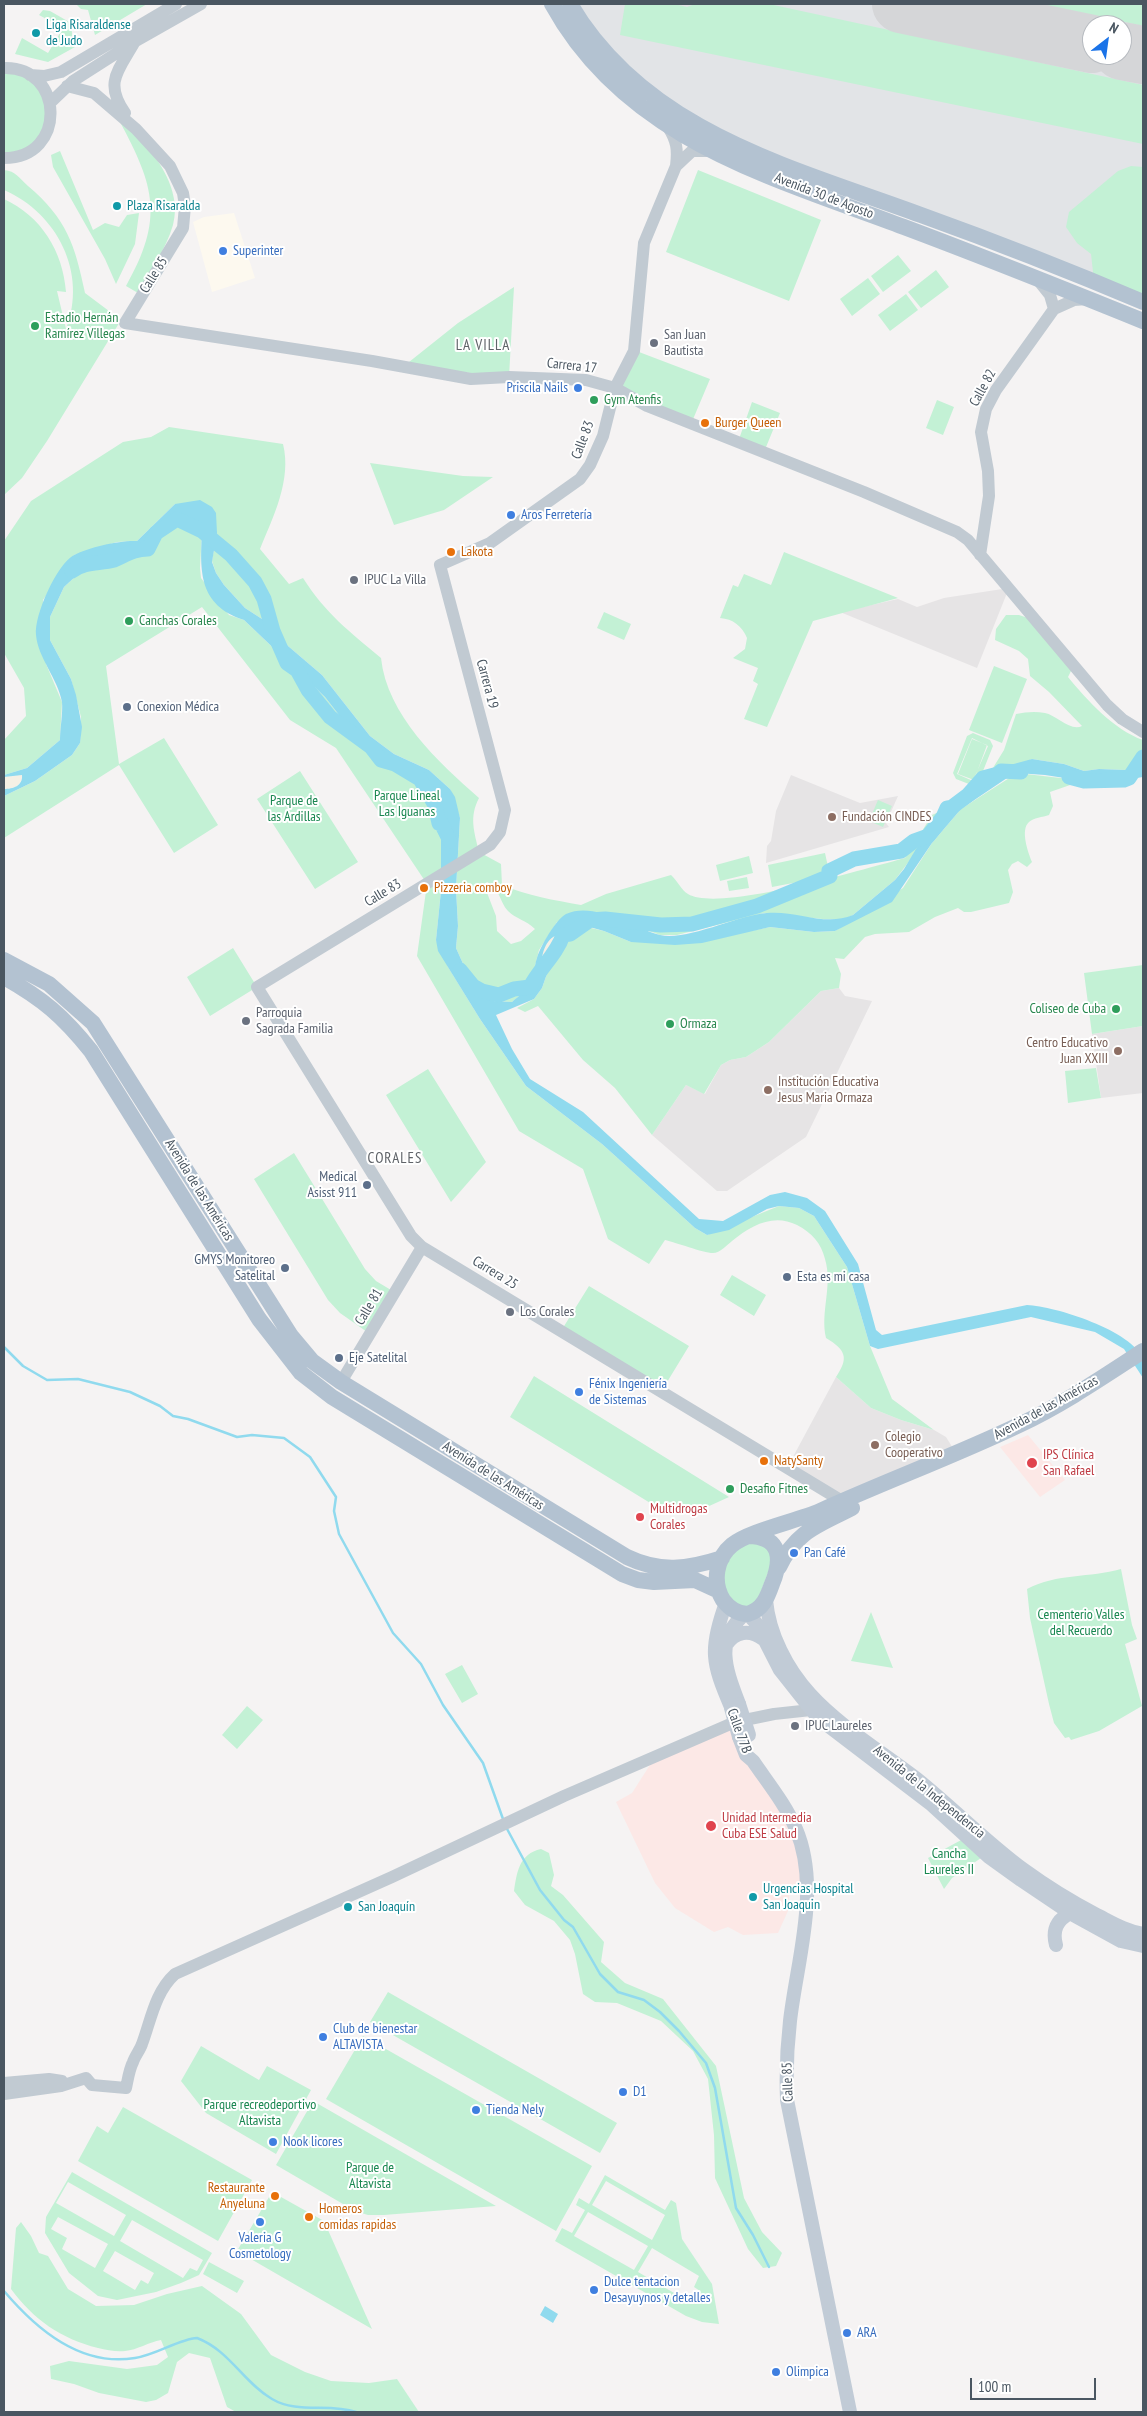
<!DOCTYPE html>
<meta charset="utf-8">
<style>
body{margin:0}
#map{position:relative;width:1147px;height:2416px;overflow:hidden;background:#f5f3f3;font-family:"PT Sans Narrow",sans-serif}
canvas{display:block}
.frame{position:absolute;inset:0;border:5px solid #4a5661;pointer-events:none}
.north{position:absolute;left:1082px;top:15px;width:50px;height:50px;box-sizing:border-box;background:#fff;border:1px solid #b7bbc0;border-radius:50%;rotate:30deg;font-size:14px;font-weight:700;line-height:20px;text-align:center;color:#4a5661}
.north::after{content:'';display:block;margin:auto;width:18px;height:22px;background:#1a73e8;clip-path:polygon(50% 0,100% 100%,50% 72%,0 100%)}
.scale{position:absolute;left:970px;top:2378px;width:126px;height:22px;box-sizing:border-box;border:2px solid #4a5661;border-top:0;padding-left:6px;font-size:15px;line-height:18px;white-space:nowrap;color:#4a5661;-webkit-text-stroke:4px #fff;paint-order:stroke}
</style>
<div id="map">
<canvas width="1147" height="2416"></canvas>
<div class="frame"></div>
<div class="north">N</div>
<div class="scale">100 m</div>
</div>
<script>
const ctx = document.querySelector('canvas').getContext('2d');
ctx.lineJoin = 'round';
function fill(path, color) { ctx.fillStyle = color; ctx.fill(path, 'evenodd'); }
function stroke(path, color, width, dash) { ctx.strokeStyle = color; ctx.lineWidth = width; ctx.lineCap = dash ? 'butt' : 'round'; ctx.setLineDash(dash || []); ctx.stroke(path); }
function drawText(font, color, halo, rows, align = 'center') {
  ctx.font = font + ' "PT Sans Narrow",sans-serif'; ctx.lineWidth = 4; ctx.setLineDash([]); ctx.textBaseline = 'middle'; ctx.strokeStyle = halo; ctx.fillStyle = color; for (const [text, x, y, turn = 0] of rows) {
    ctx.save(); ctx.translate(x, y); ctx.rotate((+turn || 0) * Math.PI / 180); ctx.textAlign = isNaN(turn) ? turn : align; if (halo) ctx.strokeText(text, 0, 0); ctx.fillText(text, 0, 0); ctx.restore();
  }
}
fill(new Path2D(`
 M234 213 255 278 212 292 193 222 204 217Z`), '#fdf9ef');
fill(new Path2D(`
 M1009 588 977 668 840 612 898 599 917 607 944 598Z
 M791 775 860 803 898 796 886 823 889 827 766 863 767 846 771 841 776 811Z
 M839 988 845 996 872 1001 806 1137 727 1191H717L652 1135 686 1085 705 1094 721 1065 730 1060 746 1057 769 1042 821 991Z
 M1143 1026V1093L1101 1098 1092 1034Z
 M836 1377 871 1408 901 1420 934 1430 946 1437 956 1453 848 1498 787 1468Z`), '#e6e4e5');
fill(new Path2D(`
 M1028 1435 1065 1480 1040 1497 1000 1447Z
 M735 1722 739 1737 787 1811 806 1883 790 1885 788 1911 778 1933 743 1935 728 1927 714 1932 675 1908 655 1883 616 1802 632 1793 655 1757Z`), '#fce8e6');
fill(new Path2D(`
 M570 4H1143V302L783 164 660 102ZM1092 25H1122V55H1092Z`), '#e2e4e7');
fill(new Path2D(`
 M76 4H147L95 35 88 10 81 9Z
 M625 4H674L687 7 695 4H769L1143 85V144L620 35Z
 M1038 4H1143V26Z
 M43 10 50 11 71 23 73 44 75 47 48 62 15 54 22 38 48 53 63 28 39 15Z
 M4 68 26 73 51 107 35 148 4 158Z
 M120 122C149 143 184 186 173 225 166 249 150 272 138 293L126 286C164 219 155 187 120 122Z
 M60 151 93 230 105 223 119 227 127 215 139 213 135 244 116 284 105 259 53 167 51 155Z
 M1131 166 1143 167V302L1094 281 1091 254 1077 243 1066 227 1069 212 1118 171Z
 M4 170C16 171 19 178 28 186 67 219 75 245 85 293L121 320 47 441 22 478 4 495V199C41 216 63 251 66 292L57 291 66 329C88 273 57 213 4 190Z
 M698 170 821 220 789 301 666 252Z
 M898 255 911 271 883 292 871 276Z
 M936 270 949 287 921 308 908 292Z
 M868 278 880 294 852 316 840 299Z
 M514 287 509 377 404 366 458 323Z
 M906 294 918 310 890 331 878 315Z
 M639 352 710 379 691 424 615 388Z
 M937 400 954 407 943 435 926 428Z
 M752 402 780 413 764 452 738 442Z
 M169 427 283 444C292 480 273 517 260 549L289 584 303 578C326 614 349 631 381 658 387 715 438 762 479 798 469 817 474 831 479 852L501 864 502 885C528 896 554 900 581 905L606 894 671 875C677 880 682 891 688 894 719 913 867 868 905 858L932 815 947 808 983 784 1004 750 1016 714C1026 712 1035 711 1045 713 1056 715 1071 732 1082 726L1049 692 1030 676 1028 659 1019 651 995 640 996 629 1006 615H1019L1034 620 1074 665 1068 677C1087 700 1114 730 1143 740V765L1126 770 1099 769 1084 771 1064 764 1032 759 998 774 928 836 895 880 853 915 845 919H822L764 913 677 935H660L602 913 557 922 539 950 530 987 512 1002 493 1001 480 994 473 986 456 948 458 926 456 889 460 818 450 789 429 770 394 754 370 736 322 675 281 640 262 619 245 608 224 585 216 573 212 561 217 533 175 504 137 541 117 542 74 555 43 600 46 664 62 702 60 740 27 768 4 775V740L26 716 24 688 4 653V541L31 501 123 442 151 437ZM487 882C500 888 499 901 508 911 516 919 526 920 535 929L521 941 511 944 497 931 496 916 484 885Z
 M370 463 463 476 493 477 444 510 394 525Z
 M186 518 195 522 202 531 200 568 201 578 229 615 244 620 325 697 367 751 381 760 410 771 429 788 441 823V891L436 940 448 967 480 1019 526 1086 602 1144 695 1228 707 1235 779 1206 799 1208 814 1216 847 1267 870 1346 892 1399 934 1430 901 1420 871 1408 836 1377C849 1358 846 1350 826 1338 820 1312 833 1286 825 1259 821 1243 812 1233 797 1225 774 1213 751 1225 732 1241 727 1245 720 1253 713 1253 703 1253 675 1242 665 1240L649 1264 608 1239 583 1169 519 1131 417 956 427 884 336 748 290 720 202 607 106 666 119 764 164 738 218 825 174 853 119 765 4 838V796L35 781 72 755 80 743 81 717 71 679 50 640V617L64 587 89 564 156 547C164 532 168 521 186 518Z
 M784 552 898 598 813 621 767 727 744 719 758 684 753 681 758 668 733 658 745 649 747 638C742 626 733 619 720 618L733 585 738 587 744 574 771 585Z
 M604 612 631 624 624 640 597 628Z
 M994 666 1027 679 1002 743 969 730Z
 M973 733 990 740 993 746 979 781 974 786 956 779 953 773 967 736ZM972 738 988 746 973 781 957 774Z
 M972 739 987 745 974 780 958 774Z
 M300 771 358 862 315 889 257 799Z
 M1017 773 1078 780 1073 784 1050 792 1053 806 1049 815C1043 817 1033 818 1029 822 1020 830 1028 852 1032 862L1027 867 1018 861 1012 864 1008 870 1013 892 1009 903 971 912H964L958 908 935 917 909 932 875 934 865 937 844 959 835 958 841 974 839 988 821 991 769 1042 746 1057 730 1060 721 1065 704 1094 686 1085 652 1135 615 1088 583 1060 538 1006 525 1012 517 1008 534 999 542 988 549 968 562 944 577 928 583 926 604 931 631 942 735 934 770 927 814 932 835 931 903 888 932 843 961 809Z
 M878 800 892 806 883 827 869 821Z
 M825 853 830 876 772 887 768 865Z
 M749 856 753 873 720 881 716 865Z
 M747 877 749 888 729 891 727 881Z
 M233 948 257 987 210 1016 187 977Z
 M1143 965V1026L1092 1034 1084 973Z
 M1096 1068 1101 1098 1068 1103 1065 1071Z
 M428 1069 486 1162 451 1202 386 1095Z
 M294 1153 365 1269 376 1281 396 1293 370 1334 340 1313 328 1300 254 1179Z
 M732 1275 766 1295 754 1316 720 1295Z
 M589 1286 689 1346 661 1392 561 1331Z
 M534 1376 729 1497 696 1512H673L660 1509 510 1417Z
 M743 1538 776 1551 753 1613 721 1596 716 1577Z
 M1121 1569 1132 1625 1137 1639 1125 1644 1142 1706 1099 1731 1071 1740 1069 1737 1065 1738 1054 1723 1049 1704 1030 1618 1027 1589C1057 1573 1090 1578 1121 1569Z
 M871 1612 893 1668 851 1661Z
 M462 1665 478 1694 462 1703 445 1674Z
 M247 1706 263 1720 237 1749 222 1735Z
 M963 1839 981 1858 952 1878 944 1889 928 1858Z
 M541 1849 549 1853 554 1875 551 1886 563 1895 604 1942 601 1962 625 1983 663 1999 716 2066 744 2198 762 2232 782 2253 776 2266 763 2268 748 2249 715 2178 714 2135 708 2079 693 2051 661 2021 617 2003 595 2002 583 1994 575 1954 570 1940 554 1921 525 1905 514 1891C517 1872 519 1854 541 1849Z
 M388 1992 617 2123 600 2153 370 2022Z
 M363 2036 592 2166 556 2231 326 2099Z
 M201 2046 259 2080 267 2066 311 2090 276 2154 206 2113 181 2081Z
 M313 2101 496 2206 384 2215H368L355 2211 276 2165Z
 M123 2107 252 2180 218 2241 78 2161 97 2126 108 2133Z
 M72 2172 212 2253 199 2275 181 2283 156 2292 117 2300 98 2296 69 2273 45 2233 46 2217ZM68 2182 126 2215 114 2236 56 2203ZM58 2217 108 2244 95 2268 62 2249 67 2238 51 2229ZM132 2220 203 2260 197 2271 190 2268 183 2278 120 2241ZM115 2251 154 2273 148 2284 141 2280 135 2290 103 2271Z
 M605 2175 665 2210 671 2200 676 2203 682 2239 712 2284 719 2324 702 2322 686 2316 555 2241 562 2228 572 2233 585 2210 576 2205 579 2198 589 2204ZM606 2181 665 2215 652 2240 592 2205ZM588 2212 648 2246 634 2270 574 2236ZM652 2248 699 2276 694 2287 700 2291 693 2304 638 2272Z
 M272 2192 324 2221 372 2329 237 2251Z
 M21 2222 31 2236 39 2253 48 2256 68 2289 96 2306 134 2305 167 2294 202 2286 241 2314 271 2355 305 2372 331 2381 369 2383 397 2379 419 2412H236L227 2407 210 2358 189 2353 177 2362 168 2393 156 2400 146 2402 99 2393 74 2384 51 2379 50 2366 69 2361 127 2369 157 2365 168 2357 161 2340C149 2342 137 2350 125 2351 116 2352 107 2350 98 2348 61 2339 33 2319 11 2289L16 2228Z
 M209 2262 244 2281 237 2293 203 2274Z`), '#c3f1d5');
fill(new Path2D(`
 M22 775C22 786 13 789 4 789V777Z
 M557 935H563V938L542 966C541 955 545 939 557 935Z`), '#f5f0e5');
fill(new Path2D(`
 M200 500 212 507 216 513 217 533 212 562 216 573 224 585 245 608 262 619 281 640 322 675 370 736 394 754 429 770 450 789 455 797 460 818 456 889 458 926 456 948 473 986 480 994 493 1001 512 1002C518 996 527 991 531 984 535 976 534 966 537 958 540 947 556 919 566 914 595 901 631 928 660 935 688 941 738 915 767 913 796 910 825 927 853 915L895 880 904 869 916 849 952 807 1010 765 1032 759 1064 764 1084 771 1099 769 1126 770 1143 765V777L1124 780 1084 781 1045 775 1017 773 1007 778 961 809 932 843 892 902 835 931 814 932 770 927 702 943 675 945 631 942 604 931 586 926 577 928 562 944 549 968 542 988 534 999 496 1015 512 1049 530 1079 583 1112 699 1219 723 1221 770 1195 785 1192 807 1198 825 1211 858 1264 876 1330 882 1335 1027 1305C1055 1306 1133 1331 1143 1359 1145 1364 1143 1373 1143 1378L1124 1349 1095 1332 1031 1317 878 1349 870 1346 847 1267 814 1216 799 1208 779 1206 767 1209 729 1230 707 1235 695 1228 602 1144 526 1086 480 1019 438 951 436 940 441 891V823L429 788 410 771 381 760 367 751 325 697 244 620C198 605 200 571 202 531 181 503 168 526 156 547L89 564 64 587 50 617V640L71 679 76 695 82 727 80 743 72 755 35 781 4 796V789C13 789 23 786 22 775L4 777V775L27 768 60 740C60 728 63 714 62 702 58 679 38 658 36 635 34 615 57 564 74 555 90 547 120 540 137 541L175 504ZM557 935H563V938L542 965C541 954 546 939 557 935Z
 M545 2306 558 2314 553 2323 540 2315Z`), '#90daee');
stroke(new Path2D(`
 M4 1347 23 1366 47 1380 78 1379 130 1392 160 1406 173 1416 188 1419 237 1437 252 1435 284 1438 310 1457 336 1497 334 1511 339 1534 393 1633 421 1664 443 1705 483 1763 503 1819
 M506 1827 540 1890 564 1920 573 1927 600 1974 618 1992 644 2000 660 2012 679 2031 706 2063 715 2088 736 2208 753 2235 769 2267
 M4 2291C37 2330 81 2367 135 2358 156 2355 179 2339 197 2338 229 2350 244 2383 272 2399 297 2414 329 2403 356 2412`), '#90daee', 2.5);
stroke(new Path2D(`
 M72 571C85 561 100 564 114 560 126 555 134 549 148 549L156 533 177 519 202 531 231 555 255 582 264 599 273 631 287 663 297 670 308 690 330 717 371 747 381 760 395 764 420 779 435 805 439 823H441L450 841
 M1069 777 1084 781 1124 780 1129 778 1143 757
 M460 970 473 986 482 991 499 995 514 989 530 987C539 969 557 954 563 935L570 934 590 920 605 919 661 925 692 924 757 906 830 876 829 871 854 859 901 851 914 841 928 836 943 817 947 808 952 807 968 795 983 778 998 774 1001 771 1021 772`), '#90daee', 15);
stroke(new Path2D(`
 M901 4 1092 44
 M1122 51 1143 55`), '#d5d6d8', 58);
stroke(new Path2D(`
 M4 68C64 66 68 158 4 158
 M30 75 44 76 61 72 176 4
 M67 86 94 93 136 129 170 166 183 193 185 206 183 228 125 323 372 361 471 379 509 377 586 380 615 388 647 406 864 492 957 532 968 540 1107 705 1122 719 1143 732
 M50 103 73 81 134 42 201 4
 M125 113C104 83 118 71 134 43
 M668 127C677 141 678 150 676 166L644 243 634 351 615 388 603 436 590 465 580 479 490 543 440 565 505 810 500 832 490 845 257 987 411 1236 422 1247 842 1501
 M676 166 692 151H712
 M1038 280 1050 295 1054 309
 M980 555 989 496 988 471 981 432 986 409 996 390 1054 309 1074 300 1088 299
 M341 1382 422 1247
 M4 2083 49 2079 62 2081 64 2084
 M4 2094 61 2086 86 2078 92 2085 126 2088C128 2079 129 2070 133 2062 135 2056 140 2050 142 2044 151 2020 155 1992 175 1974L392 1877 564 1796 735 1722 774 1714 811 1710`), '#c1cad2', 12);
stroke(new Path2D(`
 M766 1600C769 1634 787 1669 810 1694 839 1726 882 1752 917 1779 953 1808 986 1842 1024 1870 1046 1886 1070 1901 1095 1914 1111 1922 1125 1931 1143 1934
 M726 1603C709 1649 712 1663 731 1707
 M748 1614 756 1623 780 1670 818 1718 932 1805 989 1857 1021 1880 1070 1913 1121 1941 1143 1946
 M726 1645C735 1631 750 1629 763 1639
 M739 1704C727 1672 713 1640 745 1614
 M739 1737 746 1755 753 1761C768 1783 786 1805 796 1829 821 1888 797 1960 790 2021 787 2047 786 2074 787 2100L850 2412
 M1056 1945C1052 1930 1057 1920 1070 1913`), '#c1cbd6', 14);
stroke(new Path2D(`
 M552 4C626 139 769 176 904 227 984 257 1064 289 1143 321
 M570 4C645 132 791 167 921 215 996 242 1070 271 1143 302
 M4 960 49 984 93 1023 291 1336 312 1361 341 1382 627 1557C660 1573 688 1569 722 1558
 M4 977C43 999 63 1016 91 1051L259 1319 301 1373 332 1397 622 1574 638 1580 654 1582 695 1580 719 1591
 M749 1536C782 1537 782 1560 772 1584 767 1598 763 1609 748 1614 738 1614 729 1608 723 1600 712 1582 716 1558 732 1545 749 1531 797 1521 820 1511 886 1481 954 1456 1019 1425 1062 1405 1103 1377 1143 1351
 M779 1567C796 1531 819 1525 852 1508`), '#b3c2d1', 16);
stroke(new Path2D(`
 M739 1704 749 1735
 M731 1708 739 1737`), '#c1cbd6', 14);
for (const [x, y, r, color] of [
 [36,33,5,"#0f9aa8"],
 [117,206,5,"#0f9aa8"],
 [223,251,5,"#3f7fe0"],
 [35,326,5,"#2e9e5b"],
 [654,343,5,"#6b7280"],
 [578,388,5,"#3f7fe0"],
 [594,400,5,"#2e9e5b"],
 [705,423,5,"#e8710a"],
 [511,515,5,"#3f7fe0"],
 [451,552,5,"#e8710a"],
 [354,580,5,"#6b7280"],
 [129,621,5,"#2e9e5b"],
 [127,707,5,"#5c6f8a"],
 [832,817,5,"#8d6e63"],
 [424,888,5,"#e8710a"],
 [1116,1009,5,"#2e9e5b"],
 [246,1021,5,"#6b7280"],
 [670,1024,5,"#2e9e5b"],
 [1118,1051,5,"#8d6e63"],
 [768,1090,5,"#8d6e63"],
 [367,1185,5,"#5c6f8a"],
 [285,1268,5,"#5c6f8a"],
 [787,1277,5,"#5c6f8a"],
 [510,1312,5,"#6b7280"],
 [339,1358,5,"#5c6f8a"],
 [579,1392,5,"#3f7fe0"],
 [875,1445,5,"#8d6e63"],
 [764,1461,5,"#e8710a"],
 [1032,1463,6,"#e0444e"],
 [730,1489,5,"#2e9e5b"],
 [640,1517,5,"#e0444e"],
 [794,1553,5,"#3f7fe0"],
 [795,1726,5,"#6b7280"],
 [711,1826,6,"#e0444e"],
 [753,1897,5,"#0f9aa8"],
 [348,1907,5,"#0f9aa8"],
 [323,2037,5,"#3f7fe0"],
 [623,2092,5,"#3f7fe0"],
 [476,2110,5,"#3f7fe0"],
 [273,2142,5,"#3f7fe0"],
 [275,2196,5,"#e8710a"],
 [309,2217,5,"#e8710a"],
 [260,2222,5,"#3f7fe0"],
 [594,2290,5,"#3f7fe0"],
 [847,2333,5,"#3f7fe0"],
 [776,2372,5,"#3f7fe0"]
]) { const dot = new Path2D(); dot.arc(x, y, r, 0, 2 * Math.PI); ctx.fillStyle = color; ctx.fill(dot); stroke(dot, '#fff', 2); }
drawText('14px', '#0d838f', '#fff', [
 ["Liga Risaraldense",46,25],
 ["de Judo",46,41],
 ["Plaza Risaralda",127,206],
 ["Urgencias Hospital",763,1889],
 ["San Joaquin",763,1905],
 ["San Joaquín",358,1907]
], 'left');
drawText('14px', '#4a5661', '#fff', [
 ["Avenida 30 de Agosto",824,196,21],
 ["Calle 85",154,275,-58],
 ["Carrera 17",572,366,6],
 ["Calle 82",983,388,-61],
 ["Calle 83",583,440,-69],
 ["Carrera 19",487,684,75],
 ["Calle 83",383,893,-31],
 ["Avenida de las Américas",199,1190,58],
 ["Carrera 25",495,1273,31],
 ["Calle 81",369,1307,-59],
 ["Avenida de las Américas",1046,1408,-29],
 ["Avenida de las Américas",493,1476,32],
 ["Calle 77B",739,1731,70],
 ["Avenida de la Independencia",929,1792,39],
 ["Calle 85",788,2082,-92]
]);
drawText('14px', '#366cbe', '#fff', [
 ["Superinter",233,251],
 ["Priscila Nails",568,388,"right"],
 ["Aros Ferretería",521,515],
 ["Fénix Ingeniería",589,1384],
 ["de Sistemas",589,1400],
 ["Pan Café",804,1553],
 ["Club de bienestar",333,2029],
 ["ALTAVISTA",333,2045],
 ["D1",633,2092],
 ["Tienda Nely",486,2110],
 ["Nook licores",283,2142],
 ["Valeria G",260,2238,"center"],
 ["Cosmetology",260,2254,"center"],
 ["Dulce tentacion",604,2282],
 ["Desayuynos y detalles",604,2298],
 ["ARA",857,2333],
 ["Olimpica",786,2372]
], 'left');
drawText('14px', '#27864d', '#fff', [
 ["Estadio Hernán",45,318],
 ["Ramírez Villegas",45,334],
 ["Gym Atenfis",604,400],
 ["Canchas Corales",139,621],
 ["Coliseo de Cuba",1106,1009,"right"],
 ["Ormaza",680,1024],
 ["Desafio Fitnes",740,1489]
], 'left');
drawText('14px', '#5b616d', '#fff', [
 ["San Juan",664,335],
 ["Bautista",664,351],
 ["IPUC La Villa",364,580],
 ["Parroquia",256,1013],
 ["Sagrada Familia",256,1029],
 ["Los Corales",520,1312],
 ["IPUC Laureles",805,1726]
], 'left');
drawText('14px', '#c56008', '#fff', [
 ["Burger Queen",715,423],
 ["Lakota",461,552],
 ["Pizzeria comboy",434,888],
 ["NatySanty",774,1461],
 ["Restaurante",265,2188,"right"],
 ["Anyeluna",265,2204,"right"],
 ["Homeros",319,2209],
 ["comidas rapidas",319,2225]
], 'left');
drawText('14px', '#4e5e75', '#fff', [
 ["Conexion Médica",137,707],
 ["Medical",357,1177,"right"],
 ["Asisst 911",357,1193,"right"],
 ["GMYS Monitoreo",275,1260,"right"],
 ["Satelital",275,1276,"right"],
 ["Esta es mi casa",797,1277],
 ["Eje Satelital",349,1358]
], 'left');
drawText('14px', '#17864f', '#fff', [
 ["Parque Lineal",407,796],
 ["Las Iguanas",407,812],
 ["Parque de",294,801],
 ["las Ardillas",294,817],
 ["Cementerio Valles",1081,1615],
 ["del Recuerdo",1081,1631],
 ["Cancha",949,1854],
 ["Laureles II",949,1870],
 ["Parque recreodeportivo",260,2105],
 ["Altavista",260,2121],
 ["Parque de",370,2168],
 ["Altavista",370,2184]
]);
drawText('14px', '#785e54', '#fff', [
 ["Fundación CINDES",842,817],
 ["Centro Educativo",1108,1043,"right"],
 ["Juan XXIII",1108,1059,"right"],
 ["Institución Educativa",778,1082],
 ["Jesus Maria Ormaza",778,1098],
 ["Colegio",885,1437],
 ["Cooperativo",885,1453]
], 'left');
drawText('14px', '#be3a42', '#fff', [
 ["IPS Clínica",1043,1455],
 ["San Rafael",1043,1471],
 ["Multidrogas",650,1509],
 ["Corales",650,1525],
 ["Unidad Intermedia",722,1818],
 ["Cuba ESE Salud",722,1834]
], 'left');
ctx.letterSpacing = '1px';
drawText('15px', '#5f6368', '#fff', [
 ["LA VILLA",483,346],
 ["CORALES",395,1159]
]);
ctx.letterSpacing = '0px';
</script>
